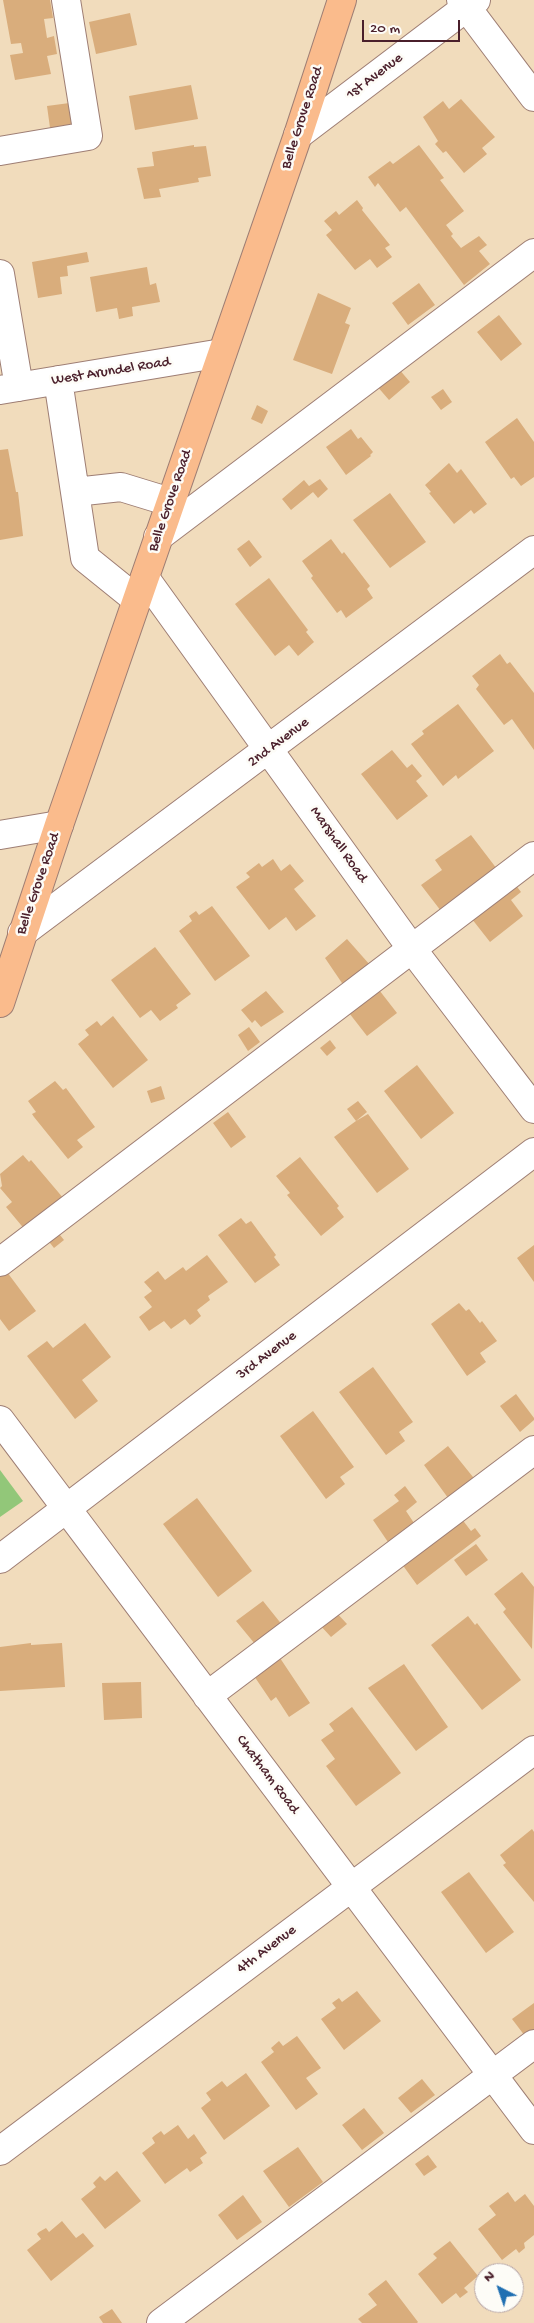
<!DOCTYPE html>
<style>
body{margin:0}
#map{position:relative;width:534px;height:2323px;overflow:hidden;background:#f1dcbc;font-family:"Gochi Hand",sans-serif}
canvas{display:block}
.north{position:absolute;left:474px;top:2263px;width:50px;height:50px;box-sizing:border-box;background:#fdfcf7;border:1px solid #b5a4a5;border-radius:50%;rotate:319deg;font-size:14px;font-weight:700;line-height:20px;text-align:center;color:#4a1f2b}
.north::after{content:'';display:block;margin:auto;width:18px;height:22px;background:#1f6fb2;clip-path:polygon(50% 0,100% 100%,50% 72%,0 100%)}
.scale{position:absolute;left:362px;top:20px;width:98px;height:22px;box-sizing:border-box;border:2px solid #4a1f2b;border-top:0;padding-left:6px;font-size:15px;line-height:18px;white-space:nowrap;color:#4a1f2b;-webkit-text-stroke:4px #fdfcf7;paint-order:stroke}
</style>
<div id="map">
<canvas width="534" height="2323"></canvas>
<div class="north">N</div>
<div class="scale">20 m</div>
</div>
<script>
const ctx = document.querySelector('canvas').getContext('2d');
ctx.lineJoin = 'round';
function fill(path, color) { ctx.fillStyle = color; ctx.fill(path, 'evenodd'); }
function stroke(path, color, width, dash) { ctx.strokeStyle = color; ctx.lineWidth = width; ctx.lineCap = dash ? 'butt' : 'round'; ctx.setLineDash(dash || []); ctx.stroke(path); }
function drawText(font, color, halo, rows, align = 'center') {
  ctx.font = font + ' "Gochi Hand",sans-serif'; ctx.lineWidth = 5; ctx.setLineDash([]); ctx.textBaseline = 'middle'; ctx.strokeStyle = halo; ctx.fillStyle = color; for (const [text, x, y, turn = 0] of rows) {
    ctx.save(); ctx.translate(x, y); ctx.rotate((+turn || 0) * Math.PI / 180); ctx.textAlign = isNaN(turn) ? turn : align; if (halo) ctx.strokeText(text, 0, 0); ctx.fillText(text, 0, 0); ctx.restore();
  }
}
fill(new Path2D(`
 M0 1470 23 1501 0 1517Z`), '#92c779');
fill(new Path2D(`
 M3 0H50L53 18 44 19 47 38 54 36 57 54 47 56 51 74 15 80 10 55 23 53 21 43 11 44Z
 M130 13 137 45 96 54 89 22Z
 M191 85 198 119 135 130 129 96Z
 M461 99 495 137 482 148 487 154 464 173 446 151 443 153 435 144 438 141 423 117 443 101 449 109Z
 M77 102 81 126 51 135 47 106Z
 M194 145V147L206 146 211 176 198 178 199 182 159 189 161 197 144 199 137 168 154 166 152 152Z
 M419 145 444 178 440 180 464 211 446 225 453 234 451 236 461 248 479 236 487 245 479 251 490 264 464 285 406 207 400 212 378 183 375 187 368 177 390 161 393 164Z
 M357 200 363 208 362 210 390 245 385 248 392 257 377 268 370 259 355 270 326 235 332 230 324 221 336 211 339 215Z
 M87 252 89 262 67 266 68 276 60 277 62 294 38 298 32 262Z
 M147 267 150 285 156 283 160 302 132 307 133 316 119 319 117 308 96 312 90 277Z
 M419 283 435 305 408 325 392 303Z
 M318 293 351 308 345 323 350 325 332 374 293 360Z
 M499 315 522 344 501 361 477 332Z
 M398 368 410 382 389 400 376 385Z
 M443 389 452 402 441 410 431 397Z
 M257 405 268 411 262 424 251 419Z
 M517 418 534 442V477L521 486 514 477 511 479 485 442Z
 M351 429 358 439 361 437 373 452 370 455 371 456 346 475 326 447Z
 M8 449 16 492H18L23 536 0 540V450Z
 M449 463 457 473 461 469 487 504 474 514 471 510 454 524 429 493 431 492 425 485Z
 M320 479 328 489 318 498 313 492 291 510 282 499 304 480 309 486Z
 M390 493 426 542 390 568 353 520Z
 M331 539 342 554 344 552 370 586 367 589 373 598 346 618 341 610 337 613 311 578 313 576 302 561Z
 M249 540 262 557 250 567 237 549Z
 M269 578 308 630 306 632 314 642 298 656 289 645 275 656 235 604Z
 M500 654 507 664 510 662 534 693V750L512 719 504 725 476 689 479 685 472 676Z
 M458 704 494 751 458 779 456 775 443 786 411 744 424 734 422 731Z
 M392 750 407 768 412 764 422 776 416 781 428 796 397 820 361 774Z
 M471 835 497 869 441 911 421 885 442 870 435 860Z
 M273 859 281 871 290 864 304 881 294 889 316 916 296 931 286 917 269 930 236 887 250 877 246 873 259 863 262 867Z
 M512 880 521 892 511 900 523 916 490 942 468 914Z
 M212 906 250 956 215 981 179 931 192 921 189 916 196 911 199 915Z
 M347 939 370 965 344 986 325 958Z
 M155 947 191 994 176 1005 178 1008 160 1021 151 1010 140 1018 111 980Z
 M376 986 397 1013 367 1036 346 1009Z
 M266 991 284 1012 261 1027 255 1020 252 1023 241 1010Z
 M113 1016 148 1060 113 1088 78 1044 89 1035 85 1030 97 1021 101 1026Z
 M249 1027 260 1042 248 1051 238 1035Z
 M330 1040 336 1048 327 1056 320 1048Z
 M417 1065 454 1113 421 1139 384 1091Z
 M55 1081 63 1090 66 1088 95 1127 77 1140 83 1147 68 1159 34 1117 32 1114 36 1112 28 1101Z
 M161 1086 165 1099 151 1103 147 1091Z
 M358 1101 367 1112 356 1121 368 1114 409 1169 377 1193 334 1137 356 1121 347 1109Z
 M228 1112 246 1137 231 1148 213 1123Z
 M23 1155 29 1162 31 1160 64 1199 26 1231 6 1207 12 1202 0 1188 2 1186 0 1174Z
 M300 1157 339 1206 337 1208 344 1217 321 1236 287 1195 290 1193 276 1176Z
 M241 1218 246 1224 251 1221 276 1255 274 1257 280 1265 255 1283 218 1235Z
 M56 1230 64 1240 54 1248 46 1238Z
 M534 1245V1282L517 1258Z
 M207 1255 228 1282 208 1296 210 1300 197 1310 201 1316 193 1323 190 1325 185 1319 171 1329 164 1321 149 1331 139 1317 152 1307 144 1297 152 1291 144 1282 158 1271 165 1280 183 1267 186 1271Z
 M7 1272 36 1311 9 1331 0 1319V1276Z
 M459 1303 466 1311 469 1309 480 1323 482 1321 497 1341 480 1353 486 1362 467 1376 431 1324Z
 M85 1323 111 1357 82 1380 98 1401 75 1419 27 1356 47 1341 53 1348Z
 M373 1367 413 1422 399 1432 405 1441 386 1455 339 1392Z
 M516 1394 534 1418V1420L520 1432 500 1406Z
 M313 1411 354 1467 340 1477 345 1484 326 1499 280 1436Z
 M448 1446 477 1482 451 1502 424 1465Z
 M405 1486 417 1502 406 1511 416 1526 390 1545 373 1520 399 1501 394 1495Z
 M197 1498 252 1571 218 1597 163 1524Z
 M458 1514 471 1531 475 1528 481 1536 417 1585 399 1560Z
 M476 1544 488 1560 466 1576 454 1560Z
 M522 1572 534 1587 532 1649 503 1612 506 1609 494 1594Z
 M263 1601 283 1626 255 1644 236 1621Z
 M334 1610 347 1624 331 1637 319 1624Z
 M468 1616 475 1625 477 1623 521 1680 482 1710 431 1645Z
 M31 1643V1645L62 1643 65 1687 0 1691V1647Z
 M278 1655 310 1703 289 1717 276 1697 271 1701 252 1673Z
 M404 1664 448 1727 416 1751 368 1688Z
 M141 1682 142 1718 104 1720 102 1683Z
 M352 1707 401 1773 356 1806 326 1766 335 1759 321 1740 334 1731 329 1724Z
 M532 1829 534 1832V1902L503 1865 506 1863 500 1855Z
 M469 1872 514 1932 486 1953 441 1892Z
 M357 1991 381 2021 344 2050 321 2019 336 2008 332 2003 339 1998 342 2002Z
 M534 2003V2035L528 2040 512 2019Z
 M297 2036 321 2068 306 2078 318 2094 296 2110 261 2062 274 2052 271 2048 279 2041 283 2046Z
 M246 2073 270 2106 224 2140 201 2108 211 2100 206 2093 222 2081 227 2087Z
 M422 2079 435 2095 411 2113 398 2098Z
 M364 2108 384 2133 362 2150 342 2125Z
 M178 2125 188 2139 194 2134 207 2153 200 2158 203 2163 190 2172 187 2168 165 2184 142 2153 155 2143 152 2138 154 2136 161 2131 164 2135Z
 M298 2147 323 2182 289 2207 263 2171Z
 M428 2155 437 2167 424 2176 415 2164Z
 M117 2171 141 2201 105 2229 81 2199 96 2187 93 2183 100 2176 105 2181Z
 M508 2192 515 2202 525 2194 534 2206V2235L524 2243 525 2248 519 2253 516 2249 502 2260 478 2229 496 2215 489 2206Z
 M243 2195 262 2222 237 2240 218 2215Z
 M62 2221 76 2238 83 2233 94 2246 51 2281 27 2250 41 2239 37 2234 39 2232 46 2228 49 2232Z
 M450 2241 478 2276 464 2288 468 2292 460 2298 456 2293 442 2304 418 2274 437 2258 433 2254Z
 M386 2280 418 2322 417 2323H362L358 2319 377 2305 368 2294Z
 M112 2309 122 2323H103L99 2317Z`), '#d9ad7c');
const minor = new Path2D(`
 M461 0 534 97
 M298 135 476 0
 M0 151 88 136 66 0
 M0 274 19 387
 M58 380 85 558 137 600
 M0 390 222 353
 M75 492 121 487 170 502
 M158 537 534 253
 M145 578 412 949 534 1109
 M0 835 59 825
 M22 933 534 550
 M0 1262 534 856
 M0 1420 534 2130
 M0 1559 534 1152
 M207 1696 534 1450
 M0 2151 534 1750
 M161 2323 534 2044`);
const major = new Path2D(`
 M0 1003 59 825 298 135 342 0`);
stroke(minor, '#9e7e74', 30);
stroke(major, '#9e7e74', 30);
stroke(minor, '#fff', 28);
stroke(major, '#fabb8c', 28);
drawText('15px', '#4a1f2b', '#fdfcf7', [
 ["1st Avenue",375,77,-37],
 ["Belle Grove Road",303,118,-72],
 ["West Arundel Road",111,372,-9],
 ["Belle Grove Road",171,501,-71],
 ["2nd Avenue",279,743,-37],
 ["Marshall Road",338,845,55],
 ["Belle Grove Road",39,884,-71],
 ["3rd Avenue",267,1356,-37],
 ["Chatham Road",267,1775,53],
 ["4th Avenue",267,1950,-37]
]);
</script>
